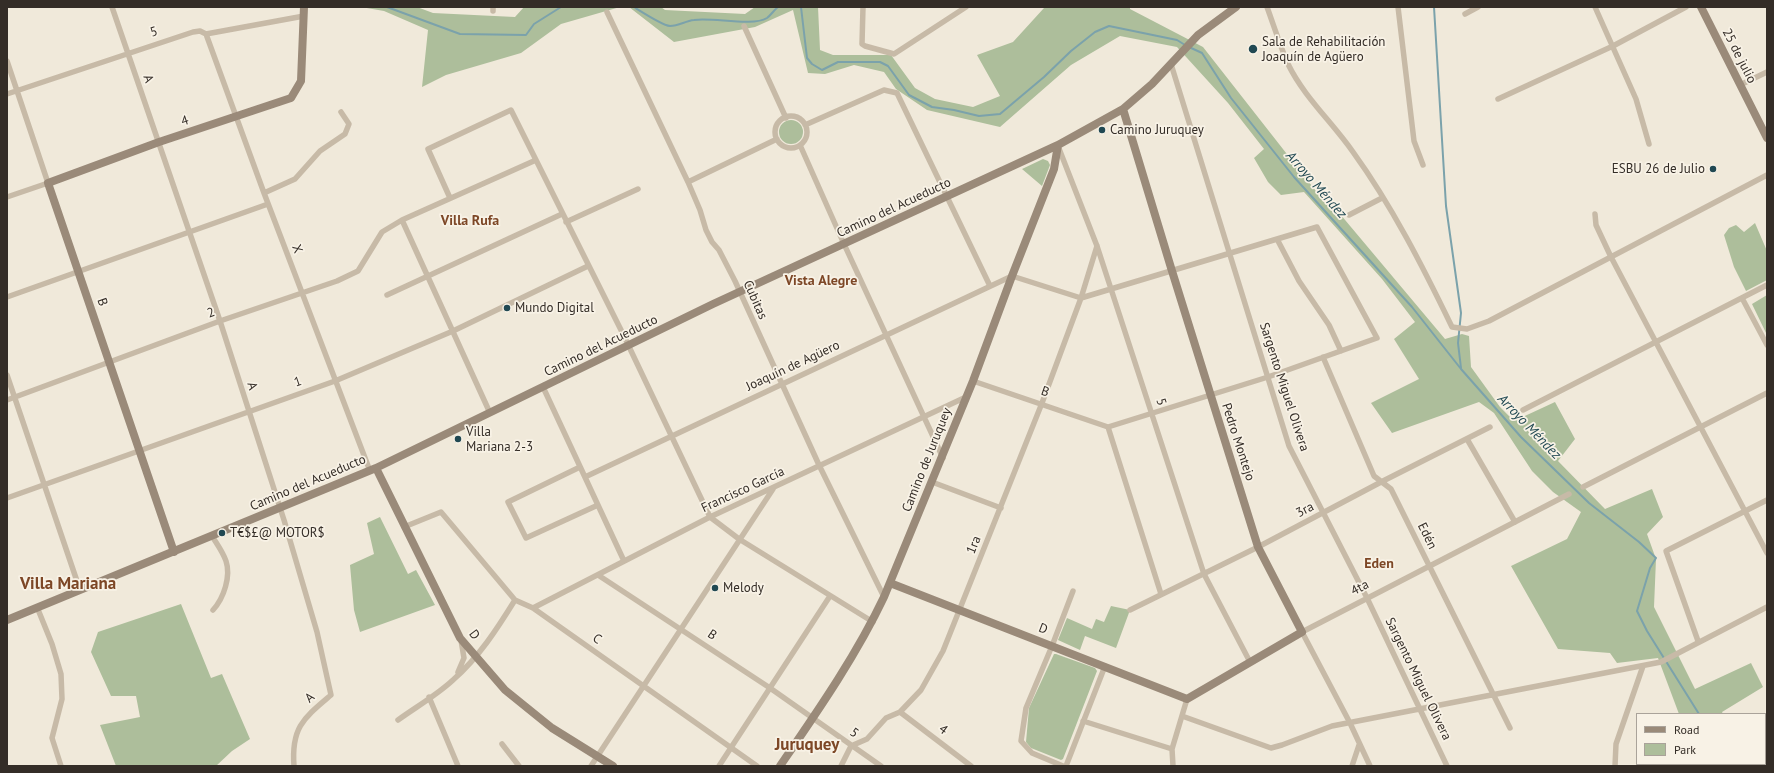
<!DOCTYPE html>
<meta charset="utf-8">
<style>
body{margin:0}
#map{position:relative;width:1774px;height:773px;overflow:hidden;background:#f0e9da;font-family:"PT Sans",sans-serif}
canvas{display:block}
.frame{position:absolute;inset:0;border:8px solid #342d27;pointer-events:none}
.legend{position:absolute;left:1636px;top:713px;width:130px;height:52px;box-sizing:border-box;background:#f8f2e6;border:1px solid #aaa39a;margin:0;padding:5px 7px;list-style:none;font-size:12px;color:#342d27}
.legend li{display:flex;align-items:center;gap:8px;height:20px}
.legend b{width:20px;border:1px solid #aaa39a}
</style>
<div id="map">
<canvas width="1774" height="773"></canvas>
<div class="frame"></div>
<ul class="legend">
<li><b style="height:5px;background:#9a8a79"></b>Road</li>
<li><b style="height:11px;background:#adbe9b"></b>Park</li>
</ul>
</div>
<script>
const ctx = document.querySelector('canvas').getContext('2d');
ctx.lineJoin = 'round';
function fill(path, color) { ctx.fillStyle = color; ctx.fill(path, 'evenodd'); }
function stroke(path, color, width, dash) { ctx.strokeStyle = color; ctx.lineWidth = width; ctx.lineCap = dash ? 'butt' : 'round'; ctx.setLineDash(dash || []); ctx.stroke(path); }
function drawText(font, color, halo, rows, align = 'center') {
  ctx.font = font + ' "PT Sans",sans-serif'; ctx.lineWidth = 3.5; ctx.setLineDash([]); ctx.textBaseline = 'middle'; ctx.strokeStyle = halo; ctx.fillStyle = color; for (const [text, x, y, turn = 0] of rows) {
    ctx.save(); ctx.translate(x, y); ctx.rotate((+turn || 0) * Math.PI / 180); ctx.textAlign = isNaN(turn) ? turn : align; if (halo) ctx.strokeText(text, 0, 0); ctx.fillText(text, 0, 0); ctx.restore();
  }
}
fill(new Path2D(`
 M361 7H417L433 13 515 17 524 7H620L561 24 521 53 446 75 422 87 428 30 384 11Z
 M629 7H661L665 10 745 14 755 7H818L820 50 833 55H891L915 88 935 99 973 107 1000 96 977 55 1013 42 1044 8 1049 7H1130V9L1203 47 1319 195 1335 208 1445 339 1462 334 1469 336 1471 367 1500 407 1514 421 1555 402 1575 439 1558 461 1605 509 1652 489 1663 517 1647 534 1656 559 1654 607 1695 689 1751 663 1763 687 1722 712 1723 714H1679L1658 658 1617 663 1610 653 1558 649 1511 566 1567 539 1581 512 1553 492 1532 471 1494 413 1479 402 1392 433 1371 403 1419 379 1394 339 1415 322 1382 279 1304 192 1281 195 1268 182 1254 158 1264 149 1228 103 1177 47 1120 36 1071 65 1000 127 927 110 896 89 884 72 854 65 825 74 808 73 793 10 755 27 674 42Z
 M779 132a12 12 0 1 1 24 0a12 12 0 1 1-24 0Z
 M1043 159 1048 161 1050 165 1042 186 1022 169Z
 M1755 223 1767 251V280L1746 291 1734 267 1724 235 1729 228 1736 225 1744 232Z
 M1767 295V335L1752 304Z
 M380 517 408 574 416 570 435 605 360 632 354 610 350 565 374 554 367 523Z
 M181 604 211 678 222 674 250 739 232 751 216 766H116L100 725 140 717 136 696H111L91 652 98 632Z
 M1111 606 1130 610 1116 648 1085 636 1080 650 1058 640 1067 618 1092 629 1096 619 1104 622Z
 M1054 654H1056L1095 668 1097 671 1063 759 1061 760 1031 748 1026 742 1029 708Z
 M1767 753V766H1689V764H1765V754Z`), '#adbe9b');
stroke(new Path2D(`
 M387 7 460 34 526 35 534 24 561 7
 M634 7C642 12 662 25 670 26 679 26 685 21 694 20 713 17 752 27 767 18 771 15 774 10 778 7
 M801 7 807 58 812 64 822 70 838 62H880L888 66 909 95 932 107 954 110 979 116 1000 114 1044 77 1071 51 1095 32 1109 26 1177 40 1185 45
 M1434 7 1446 206 1461 313 1458 343 1461 368
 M1189 47 1202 53 1231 98 1294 177 1412 307 1461 369 1521 437 1589 503 1639 542 1656 558 1650 568 1637 611 1647 631 1699 714
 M1735 764 1737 766`), '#7ba2ab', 2);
stroke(new Path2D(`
 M112 7 220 321 284 520 317 632 331 695C304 718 291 727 294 766
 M863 7 862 44 865 46 894 54 966 7
 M1267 7C1274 26 1280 46 1288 64 1304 97 1333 123 1353 152 1392 206 1423 267 1452 327L1467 329 1489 321 1767 175
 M1398 7 1414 141 1423 165
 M1595 7 1636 99 1649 144
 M493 11V7
 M607 12 688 182 700 210 706 230 712 242 719 250 735 281 819 465 884 597
 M1465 14 1478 7
 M744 26 786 118
 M206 34 264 193 370 471
 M7 61 48 183 7 197
 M1171 64 1289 446 1367 598 1447 766
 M1740 85 1767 72
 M7 94 193 32 200 31 206 34 304 16
 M1498 99 1613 46 1686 7
 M775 132a16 16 0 1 1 32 0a16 16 0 1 1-32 0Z
 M805 125 884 90 897 93 990 286
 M800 145 844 244 943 458
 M1058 146 1097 246 1204 574 1250 662
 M688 182 777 139
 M264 193 295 179 320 151 345 134 349 124 341 112
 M450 198 428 149 511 110 623 334 710 517 739 539 873 622
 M1595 214 1596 225 1611 257 1767 553
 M1349 215 1382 198
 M402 220 490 413
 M566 222 638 189
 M1277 239 1299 281 1329 325 1341 351
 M387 295 562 214
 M7 297 268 204
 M1742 298 1767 345
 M1323 357 1374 476 1391 489 1510 728
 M7 375 80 590
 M973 381 1108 427
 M543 387 624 561
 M7 400 220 321 337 281 358 271 382 232 402 220 536 160
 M1523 410 1767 285
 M1108 427 1161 594
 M1467 439 1515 522
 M580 467 508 502 526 538 598 505
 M585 477 1012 276 1081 298 1317 227 1377 338 1268 377 1108 427
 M932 482 1001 508
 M1583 487 1767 393
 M7 498 335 381 453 331 588 266
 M404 527 441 512 515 600 533 608 757 766
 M212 536C217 544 223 552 226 561 231 576 224 598 213 610
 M598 575 770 688 881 766
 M37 607 52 644 61 674 62 699 52 738 61 766
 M533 608 710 517 966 397
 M1130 610 1258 547 1383 481 1490 427
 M1698 641 1666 551 1767 500
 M458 672 464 658 461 640
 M429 697 458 766
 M900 712 971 766
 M1182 716 1271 748 1282 745 1332 726 1661 662 1767 607
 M398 720C416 707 437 695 453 680 479 657 497 629 515 600
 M1083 721 1172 749
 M502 744 519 766
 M591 766 773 489
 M719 766 830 596
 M841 766 851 746 867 739 886 718 900 712 921 690 943 651 1042 403 1081 298 1097 246
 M1063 766 1032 753 1021 741 1026 708 1052 646 1073 591
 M1066 766 1105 666
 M1173 766 1172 749 1187 699
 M1352 766 1359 745
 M1370 766 1350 723 1302 632 1569 494
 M1615 766 1616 744 1643 666`), '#c7baa7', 5.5);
stroke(new Path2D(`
 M1701 7 1767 138
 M376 468 460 638 505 690 552 728 613 766
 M174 552 48 183 159 142 291 98 301 81 304 7
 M890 583 1187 699 1302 632 1258 547 1172 271 1123 109
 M7 620 376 468 713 304 1058 145 1123 109 1152 84 1198 35 1236 7
 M780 766C817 712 856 656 884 597L973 381 1012 276 1054 169 1058 145`), '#9a8a79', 8);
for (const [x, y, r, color] of [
 [1253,49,5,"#204852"],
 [1102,130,4,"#204852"],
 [1713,169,4,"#204852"],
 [507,308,4,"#204852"],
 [458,439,4,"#204852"],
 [222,533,4,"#204852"],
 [715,588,4,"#204852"]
]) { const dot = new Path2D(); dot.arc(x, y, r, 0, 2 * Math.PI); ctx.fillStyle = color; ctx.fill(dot); stroke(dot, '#f8f2e6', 1.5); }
drawText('13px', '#342d27', '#f8f2e6', [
 ["5",154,32,-18],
 ["25 de julio",1739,56,63],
 ["A",148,79,71],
 ["4",185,121,-18],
 ["Camino del Acueducto",894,208,-25],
 ["X",297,249,69],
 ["Cubitas",755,300,66],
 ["B",102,302,71],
 ["2",211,313,-20],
 ["Camino del Acueducto",601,346,-26],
 ["Joaquín de Agüero",793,366,-25],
 ["1",298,382,-19],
 ["A",252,386,73],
 ["Sargento Miguel Olivera",1284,387,72],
 ["B",1045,392,19],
 ["5",1161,402,72],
 ["Pedro Montejo",1238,442,72],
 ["Camino de Juruquey",927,460,-68],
 ["Camino del Acueducto",308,483,-23],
 ["Francisco García",743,490,-25],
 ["3ra",1305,510,-27],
 ["Edén",1427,536,64],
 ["1ra",974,545,-68],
 ["4ta",1360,588,-28],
 ["D",1043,629,21],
 ["D",474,635,53],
 ["B",712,635,34],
 ["C",597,639,35],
 ["Sargento Miguel Olivera",1418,679,64],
 ["A",310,698,-41],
 ["4",943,730,37],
 ["5",854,733,36]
]);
drawText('13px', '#342d27', '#f8f2e6', [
 ["Sala de Rehabilitación",1262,42],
 ["Joaquín de Agüero",1262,57],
 ["Camino Juruquey",1110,130],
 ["ESBU 26 de Julio",1705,169,"right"],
 ["Mundo Digital",515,308],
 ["Villa",466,432],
 ["Mariana 2-3",466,447],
 ["T€$£@ MOTOR$",230,533],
 ["Melody",723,588]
], 'left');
drawText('italic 14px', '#204852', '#f8f2e6', [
 ["Arroyo Méndez",1316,185,49],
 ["Arroyo Méndez",1529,427,46]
]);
drawText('bold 14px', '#7d4726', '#f8f2e6', [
 ["Villa Rufa",470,221],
 ["Vista Alegre",821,281],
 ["Eden",1379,564]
]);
drawText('bold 17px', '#7d4726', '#f8f2e6', [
 ["Villa Mariana",68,584],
 ["Juruquey",807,745]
]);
</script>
